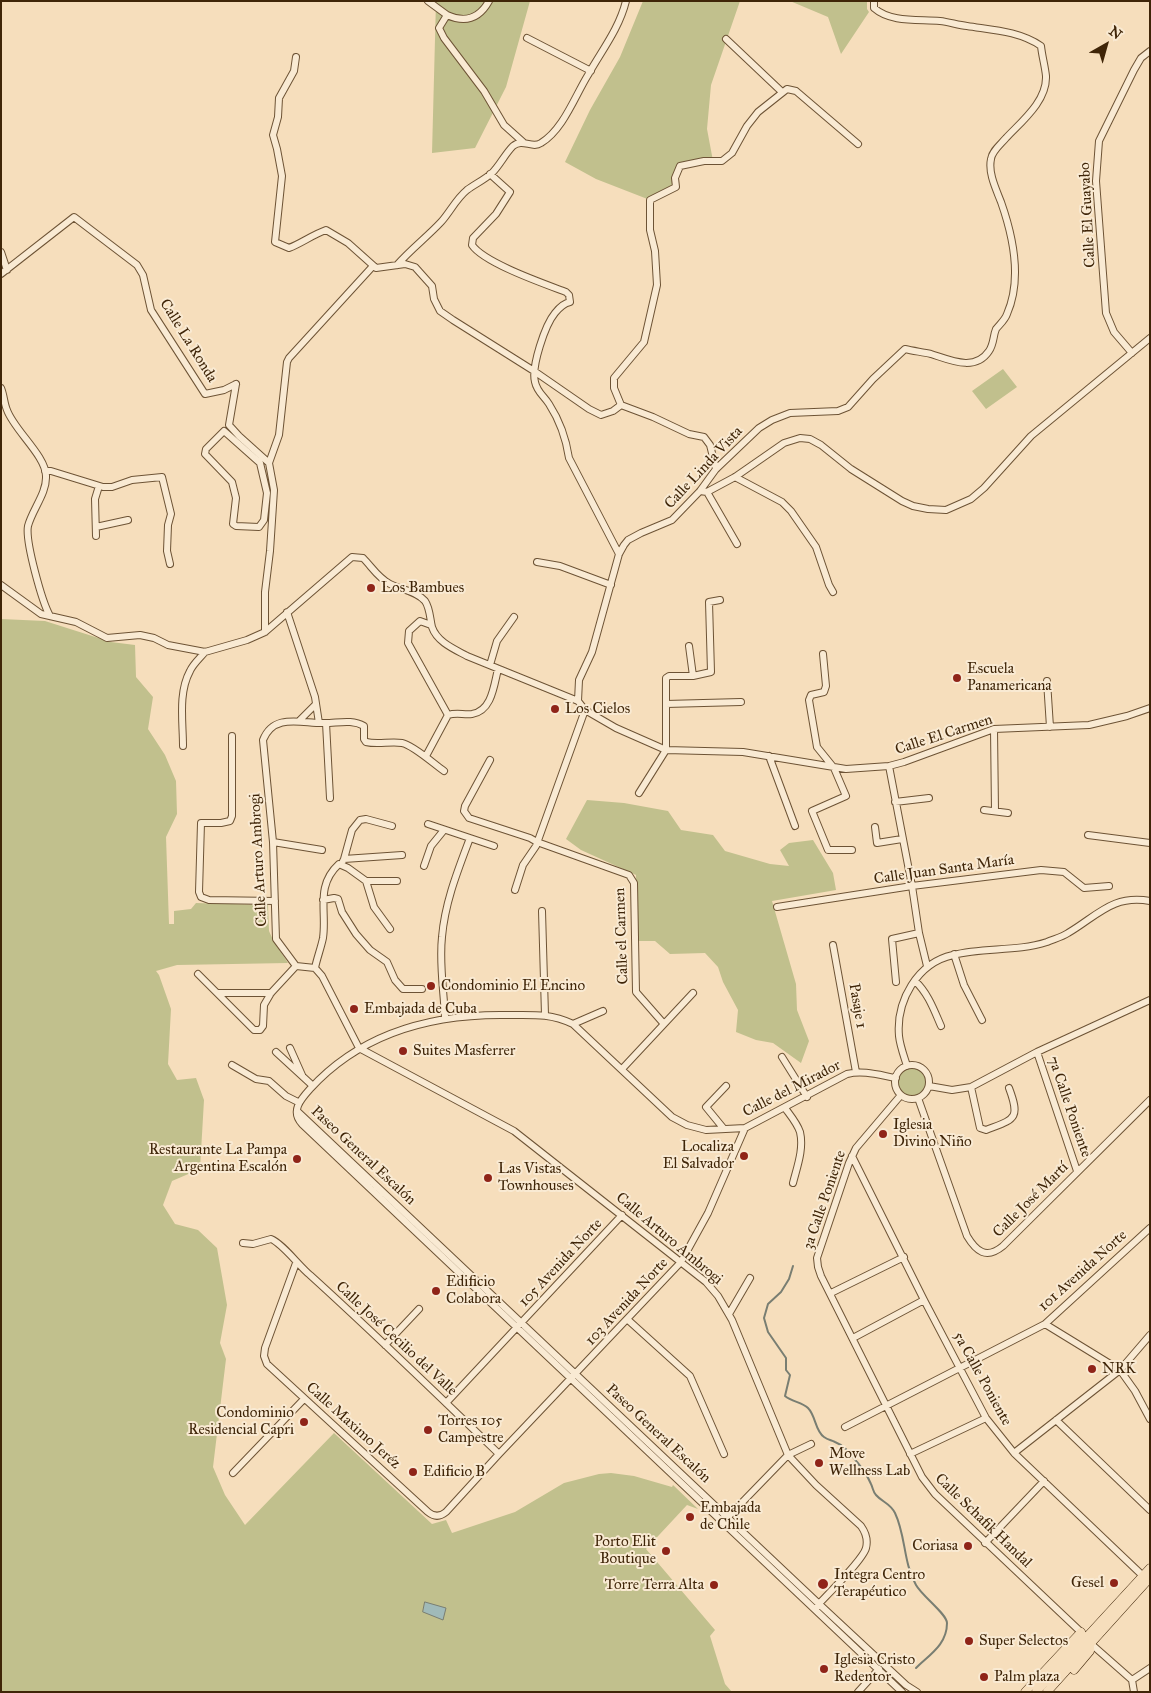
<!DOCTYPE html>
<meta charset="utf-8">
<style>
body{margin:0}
#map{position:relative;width:1151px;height:1693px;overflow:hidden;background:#f6debc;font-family:"IM FELL Great Primer",serif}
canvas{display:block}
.frame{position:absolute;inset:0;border:2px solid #3f2508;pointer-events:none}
.north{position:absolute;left:1081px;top:20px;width:50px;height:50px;-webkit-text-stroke:4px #f9ead3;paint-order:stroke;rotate:38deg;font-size:14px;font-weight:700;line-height:20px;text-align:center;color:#3f2508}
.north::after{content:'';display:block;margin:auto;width:18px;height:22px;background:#3f2508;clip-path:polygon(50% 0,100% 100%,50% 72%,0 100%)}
</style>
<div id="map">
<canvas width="1151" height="1693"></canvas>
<div class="frame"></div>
<div class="north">N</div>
</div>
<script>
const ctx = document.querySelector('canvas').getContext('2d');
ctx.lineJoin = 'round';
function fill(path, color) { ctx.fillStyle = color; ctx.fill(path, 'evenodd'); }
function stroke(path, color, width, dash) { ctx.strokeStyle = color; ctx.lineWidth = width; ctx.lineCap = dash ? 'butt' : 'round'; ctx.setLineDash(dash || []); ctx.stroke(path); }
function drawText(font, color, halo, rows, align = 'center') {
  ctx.font = font + ' "IM FELL Great Primer",serif'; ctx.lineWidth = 4; ctx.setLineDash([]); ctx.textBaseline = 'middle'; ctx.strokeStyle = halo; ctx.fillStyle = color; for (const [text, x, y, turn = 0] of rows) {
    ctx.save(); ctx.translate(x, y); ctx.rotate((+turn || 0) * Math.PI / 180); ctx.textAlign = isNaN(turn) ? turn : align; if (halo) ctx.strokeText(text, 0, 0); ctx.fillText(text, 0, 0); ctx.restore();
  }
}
fill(new Path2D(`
 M436 1H530L506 87 475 148 432 153Z
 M643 1H740L711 85 707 129 713 161 680 166 676 187 650 200 596 179 565 162 590 110 620 57Z
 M790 1H867V9L869 12 841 54 828 17Z
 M1003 369 1017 387 986 409 972 391Z
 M1 619 45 621 111 642 135 645 136 677 153 697 148 729 165 755 176 781 177 814 166 837 169 924H174V911L191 909 196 903 268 905 269 931 273 940 288 963 177 965 156 971 159 975 171 1009 168 1064 177 1080 196 1078 204 1100 200 1169 172 1181 163 1205 175 1224 198 1230 217 1248 227 1305 220 1343 226 1359 213 1467 225 1495 245 1525 334 1433 432 1524 446 1520 452 1533 515 1512 564 1483 599 1474 611 1473 634 1476 672 1487 673 1485 698 1509 687 1505 646 1549 715 1630 710 1636 725 1684 732 1692H1Z
 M587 800 624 803 668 811 681 830 713 835 725 851 770 864 789 866 780 850 789 843 813 840 833 873 836 890 772 901 796 984 797 1010 809 1041 801 1063 773 1043 756 1040 736 1032 738 1010 723 982 718 967 705 953 670 954 655 941H635L636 875 581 850 566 839Z
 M898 1082a14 14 0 1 1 28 0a14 14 0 1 1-28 0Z`), '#c1c08d');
const water = new Path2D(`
 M425 1602 446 1608 443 1620 423 1612Z`);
fill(water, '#a0bab9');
stroke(water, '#797e72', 1);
stroke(new Path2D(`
 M793 1266 789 1279 781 1292 768 1304 764 1318 768 1332 786 1358V1370L790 1375 785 1396C792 1402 802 1402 808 1408 816 1416 815 1431 824 1437 828 1440 831 1440 835 1442 843 1445 852 1455 857 1462 862 1468 868 1477 871 1484 873 1488 873 1492 876 1495 882 1502 890 1503 895 1513 906 1536 903 1562 916 1585 922 1596 947 1614 947 1623 947 1645 929 1655 916 1668`), '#797e72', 2);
const minor = new Path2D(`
 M428 1 447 15 439 28 444 38 484 91 504 125 523 142
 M447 15C465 23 479 19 489 1
 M527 38 591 71
 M726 39 782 92
 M296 57 294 71 279 98 278 117 273 135 277 149 282 176 275 242 289 248C302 243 312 235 326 230L348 243 376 268 405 264 415 267 432 286 434 299 440 311 453 320 534 371 589 409 601 415 613 411 621 405 653 417 689 434 704 437 710 445 716 469
 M490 174 510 192 496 214 473 238 472 245C484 263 545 284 566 292L569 295 570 302C565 303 559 308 555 313 545 325 531 367 535 382 537 392 544 396 549 404 560 421 566 438 569 458L619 554
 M1 252 7 270
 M397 265C411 249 427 237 441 222 450 212 456 199 467 190 475 184 484 180 492 173 500 165 505 154 513 146 523 138 532 149 541 143 563 130 575 96 588 75 602 50 619 29 626 1
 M1 274 74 217 137 265 143 275 151 310 205 394 224 390 236 384
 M1132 353 1114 332 1106 313 1096 181 1099 141 1134 70 1141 58 1150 51
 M236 384 229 425 239 436 269 463 274 490 270 551 265 592V632
 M1 388C4 395 4 403 7 410 14 430 46 456 46 476 47 493 32 510 28 526 25 541 42 602 50 616
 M621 405 614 388V378L644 342 657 285 655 251 650 230V200L676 187 675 178 680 166 704 161H722L732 153 747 126 758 112 787 89 796 91 858 144
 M224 431 260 463 267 493 264 520 259 527 236 526 233 524 236 498 232 482 205 454 206 449Z
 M269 463 279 435 287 362 289 358 373 266
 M45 471H51L103 487H112L132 480 162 477 171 514 168 525 167 551 170 564
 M735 477 782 502 791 511 816 547 829 585 833 592
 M700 491 707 492 735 477 784 443 800 438 810 439 821 445 851 469 902 501 913 506 928 509 946 510 971 499 984 488 1031 436 1150 338
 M707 492 737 544
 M96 527 128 520
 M96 536 95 499 99 486
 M537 562 560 566 611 585
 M1 585 41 614 76 622 107 638 140 635 154 638 168 645 205 652 247 640 265 632 352 557 363 558C372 567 378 578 390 584 402 590 416 591 425 601 430 608 430 619 432 627 437 642 454 649 467 656L578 701 585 710 616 728 666 750 743 752 846 769 889 766 904 762 994 729 1089 725 1127 716 1150 708
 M287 612 315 697 319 723
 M431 625 420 621 409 631 408 643 448 715
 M689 646 693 676
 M823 654 826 686 824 692 811 695 809 700 817 747 834 768 846 796 812 811 828 850H852
 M490 665 497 641 514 617
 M1047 681 1050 727
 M578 701 579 680 592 652 619 554 624 545 628 540 641 533 672 520 700 491 716 469 759 428 772 420 790 413 838 411 848 407 873 379 905 349C913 351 922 352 931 354 950 360 975 372 989 351 994 344 993 336 996 329 1000 324 1005 320 1007 314 1022 280 1013 236 1001 202 996 189 988 173 991 159 992 151 1001 144 1006 138 1022 121 1047 101 1046 76 1045 66 1042 56 1041 46 1019 31 992 30 967 26 958 25 949 22 940 21 919 19 891 23 874 8V1
 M666 704 741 702
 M300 720 315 705
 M326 723 330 798
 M994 729 995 811
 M232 736V816L230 821 221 823H201L199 892 201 897 209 900 275 901
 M183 746C183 722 178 693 190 671 193 664 200 658 205 652
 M426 756 448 715C457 712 463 715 472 714 492 711 494 685 498 669
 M769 756 795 826
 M490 760 465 806 464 811 469 818 530 838 537 842 629 875 634 883 636 992 664 1024
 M889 766 912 886 919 933 927 966
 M444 771C434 764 413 745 402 743 390 741 378 745 366 742L364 739V726C352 719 338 723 325 723 303 724 274 712 263 740L273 842 276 939 296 966 315 968 322 976 359 1048 514 1131 706 1282 718 1296 732 1320 788 1455 816 1485 861 1526C866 1533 868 1540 866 1548 863 1560 825 1597 815 1608
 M639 793 666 750V678L669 676H693L711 672 709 602 720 600
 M895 802 929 798
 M984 810 1008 813
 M428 824 494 846
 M875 827 877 843 902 839
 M1088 835 1150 843
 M273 842 322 850
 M344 859 352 830 360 820 366 819 392 826
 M343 861 344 859 402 855
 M424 866 431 846 444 830
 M366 881 374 907 390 929
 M515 890 523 865 536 846 585 710
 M323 900 334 898 338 899 342 912 356 934 370 950 387 962 395 980 403 989H422
 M777 907 912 886 1041 870 1064 872 1084 888 1109 886
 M542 911 545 1015
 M833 945 856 1072
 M954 954 964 985 982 1020
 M315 968C317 958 321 948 323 938 327 911 315 886 339 864L348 868 366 881H397
 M198 974 217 993
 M915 981C928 993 934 1010 941 1026
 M896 982 892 939 919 933
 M271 993H217L254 1030H260L263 1026 264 1005 271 993 296 966
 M445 1018C444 992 439 964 442 937 445 902 458 870 470 838
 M573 1024 603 1011
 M290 1048 302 1075
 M276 1052 313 1086
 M1037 1052 1077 1171
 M782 1057 807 1097
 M232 1065 256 1079 269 1081 286 1096 298 1102
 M895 1082a17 17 0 1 1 34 0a17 17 0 1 1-34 0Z
 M907 1066C904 1056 900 1046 899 1036 896 1001 917 963 953 955 984 947 1016 952 1047 942 1054 939 1062 937 1068 933 1097 916 1113 894 1150 901
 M622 1069 693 993
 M896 1078C879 1075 863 1070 847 1074L745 1128 706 1130 687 1125 672 1117 573 1024C549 1013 533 1015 506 1015 432 1014 362 1032 310 1089 301 1099 290 1111 302 1124L902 1692
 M929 1086 952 1090 971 1087 1037 1052 1150 1000
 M971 1087 980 1128 986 1130C1014 1119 1021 1120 1009 1088
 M901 1095 856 1148 849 1163 817 1258 818 1267 821 1276 922 1477 935 1494 1083 1634
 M918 1098 967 1236C976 1251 986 1260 1003 1246L1150 1100
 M785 1108C790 1115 797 1123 800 1132 804 1149 797 1167 793 1183
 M297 1111 819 1604 906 1685 917 1692
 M724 1129 706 1107 726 1086
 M852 1156 924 1300 986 1418 1014 1453 1142 1575
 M243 1243 253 1244 271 1239C282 1243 299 1266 310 1275 374 1333 436 1393 499 1454
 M296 1263 265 1348 264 1356 267 1364 428 1512C434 1517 440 1517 446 1512L499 1454 681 1262 708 1213 745 1128
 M831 1293 904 1257
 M729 1314 750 1278
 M627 1319 690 1376 724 1454
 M1045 1324 1120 1370 1135 1391 1150 1419
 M853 1338 924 1300
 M385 1345 419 1309
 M446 1403 622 1215
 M1056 1420 1150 1510
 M845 1427 1045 1324 1150 1228
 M1014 1453 1120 1370 1150 1335
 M910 1454 986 1418
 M233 1473 304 1399
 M726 1519 788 1455 811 1444
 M985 1543 1044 1481
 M1090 1643 1132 1680
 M1132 1680 1150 1668
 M1132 1680 1134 1692
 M858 1692 879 1669`);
const major = new Path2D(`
 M1074 1670 1090 1651V1647
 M1025 1692 1081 1632
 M1036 1692 1150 1568
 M1047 1692 1150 1578`);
stroke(minor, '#6d5335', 8);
stroke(major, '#3f2508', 9);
stroke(minor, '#f9ead3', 6);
stroke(major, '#f6debc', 8);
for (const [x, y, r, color] of [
 [371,588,5,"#8f2418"],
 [957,678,5,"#8f2418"],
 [555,709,5,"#8f2418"],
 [431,986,5,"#8f2418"],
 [354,1009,5,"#8f2418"],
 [403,1051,5,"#8f2418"],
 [883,1134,5,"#8f2418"],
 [744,1156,5,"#8f2418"],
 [297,1159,5,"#8f2418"],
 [488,1178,5,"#8f2418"],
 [436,1291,5,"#8f2418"],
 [1092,1369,5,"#8f2418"],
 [304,1422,5,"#8f2418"],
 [428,1430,5,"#8f2418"],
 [819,1463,5,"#8f2418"],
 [413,1472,5,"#8f2418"],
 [690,1517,5,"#8f2418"],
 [968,1546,5,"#8f2418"],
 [666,1551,5,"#8f2418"],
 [1114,1583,5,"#8f2418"],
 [823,1584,6,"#8f2418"],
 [714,1585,5,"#8f2418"],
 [969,1641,5,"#8f2418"],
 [824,1669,5,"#8f2418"],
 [984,1677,5,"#8f2418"]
]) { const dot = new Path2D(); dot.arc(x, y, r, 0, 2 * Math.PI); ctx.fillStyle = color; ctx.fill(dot); stroke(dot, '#f9ead3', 2); }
drawText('15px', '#3f2508', '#f9ead3', [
 ["Calle El Guayabo",1088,215,-93],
 ["Calle La Ronda",188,341,58],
 ["Calle Linda Vista",704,468,-47],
 ["Calle El Carmen",944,735,-18],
 ["Calle Arturo Ambrogi",259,860,-93],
 ["Calle Juan Santa María",944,870,-8],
 ["Calle el Carmen",622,936,-92],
 ["Pasaje 1",857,1006,80],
 ["Calle del Mirador",792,1089,-27],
 ["7a Calle Poniente",1069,1107,71],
 ["Paseo General Escalón",363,1156,43],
 ["3a Calle Poniente",825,1200,-71],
 ["Calle José Martí",1031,1200,-45],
 ["Calle Arturo Ambrogi",669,1239,40],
 ["105 Avenida Norte",561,1263,-47],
 ["101 Avenida Norte",1083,1271,-42],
 ["103 Avenida Norte",627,1302,-47],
 ["Calle José Cecilio del Valle",396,1339,43],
 ["5a Calle Poniente",982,1379,61],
 ["Calle Maximo Jeréz",353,1426,42],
 ["Paseo General Escalón",658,1434,43],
 ["Calle Schafik Handal",983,1521,44]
]);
drawText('15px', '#3f2508', '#f9ead3', [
 ["Los Bambues",381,588],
 ["Escuela",967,669],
 ["Panamericana",967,686],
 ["Los Cielos",565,709],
 ["Condominio El Encino",441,986],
 ["Embajada de Cuba",364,1009],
 ["Suites Masferrer",413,1051],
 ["Iglesia",893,1125],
 ["Divino Niño",893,1142],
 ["Localiza",734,1147,"right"],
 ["El Salvador",734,1164,"right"],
 ["Restaurante La Pampa",287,1150,"right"],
 ["Argentina Escalón",287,1167,"right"],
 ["Las Vistas",498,1169],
 ["Townhouses",498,1186],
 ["Edificio",446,1282],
 ["Colabora",446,1299],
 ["NRK",1102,1369],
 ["Condominio",294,1413,"right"],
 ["Residencial Capri",294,1430,"right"],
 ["Torres 105",438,1421],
 ["Campestre",438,1438],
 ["Move",829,1454],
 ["Wellness Lab",829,1471],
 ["Edificio B",423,1472],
 ["Embajada",700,1508],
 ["de Chile",700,1525],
 ["Porto Elit",656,1542,"right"],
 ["Boutique",656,1559,"right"],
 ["Coriasa",958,1546,"right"],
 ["Integra Centro",834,1575],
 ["Terapéutico",834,1592],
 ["Gesel",1104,1583,"right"],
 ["Torre Terra Alta",704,1585,"right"],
 ["Super Selectos",979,1641],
 ["Iglesia Cristo",834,1660],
 ["Redentor",834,1677],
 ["Palm plaza",994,1677]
], 'left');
</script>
